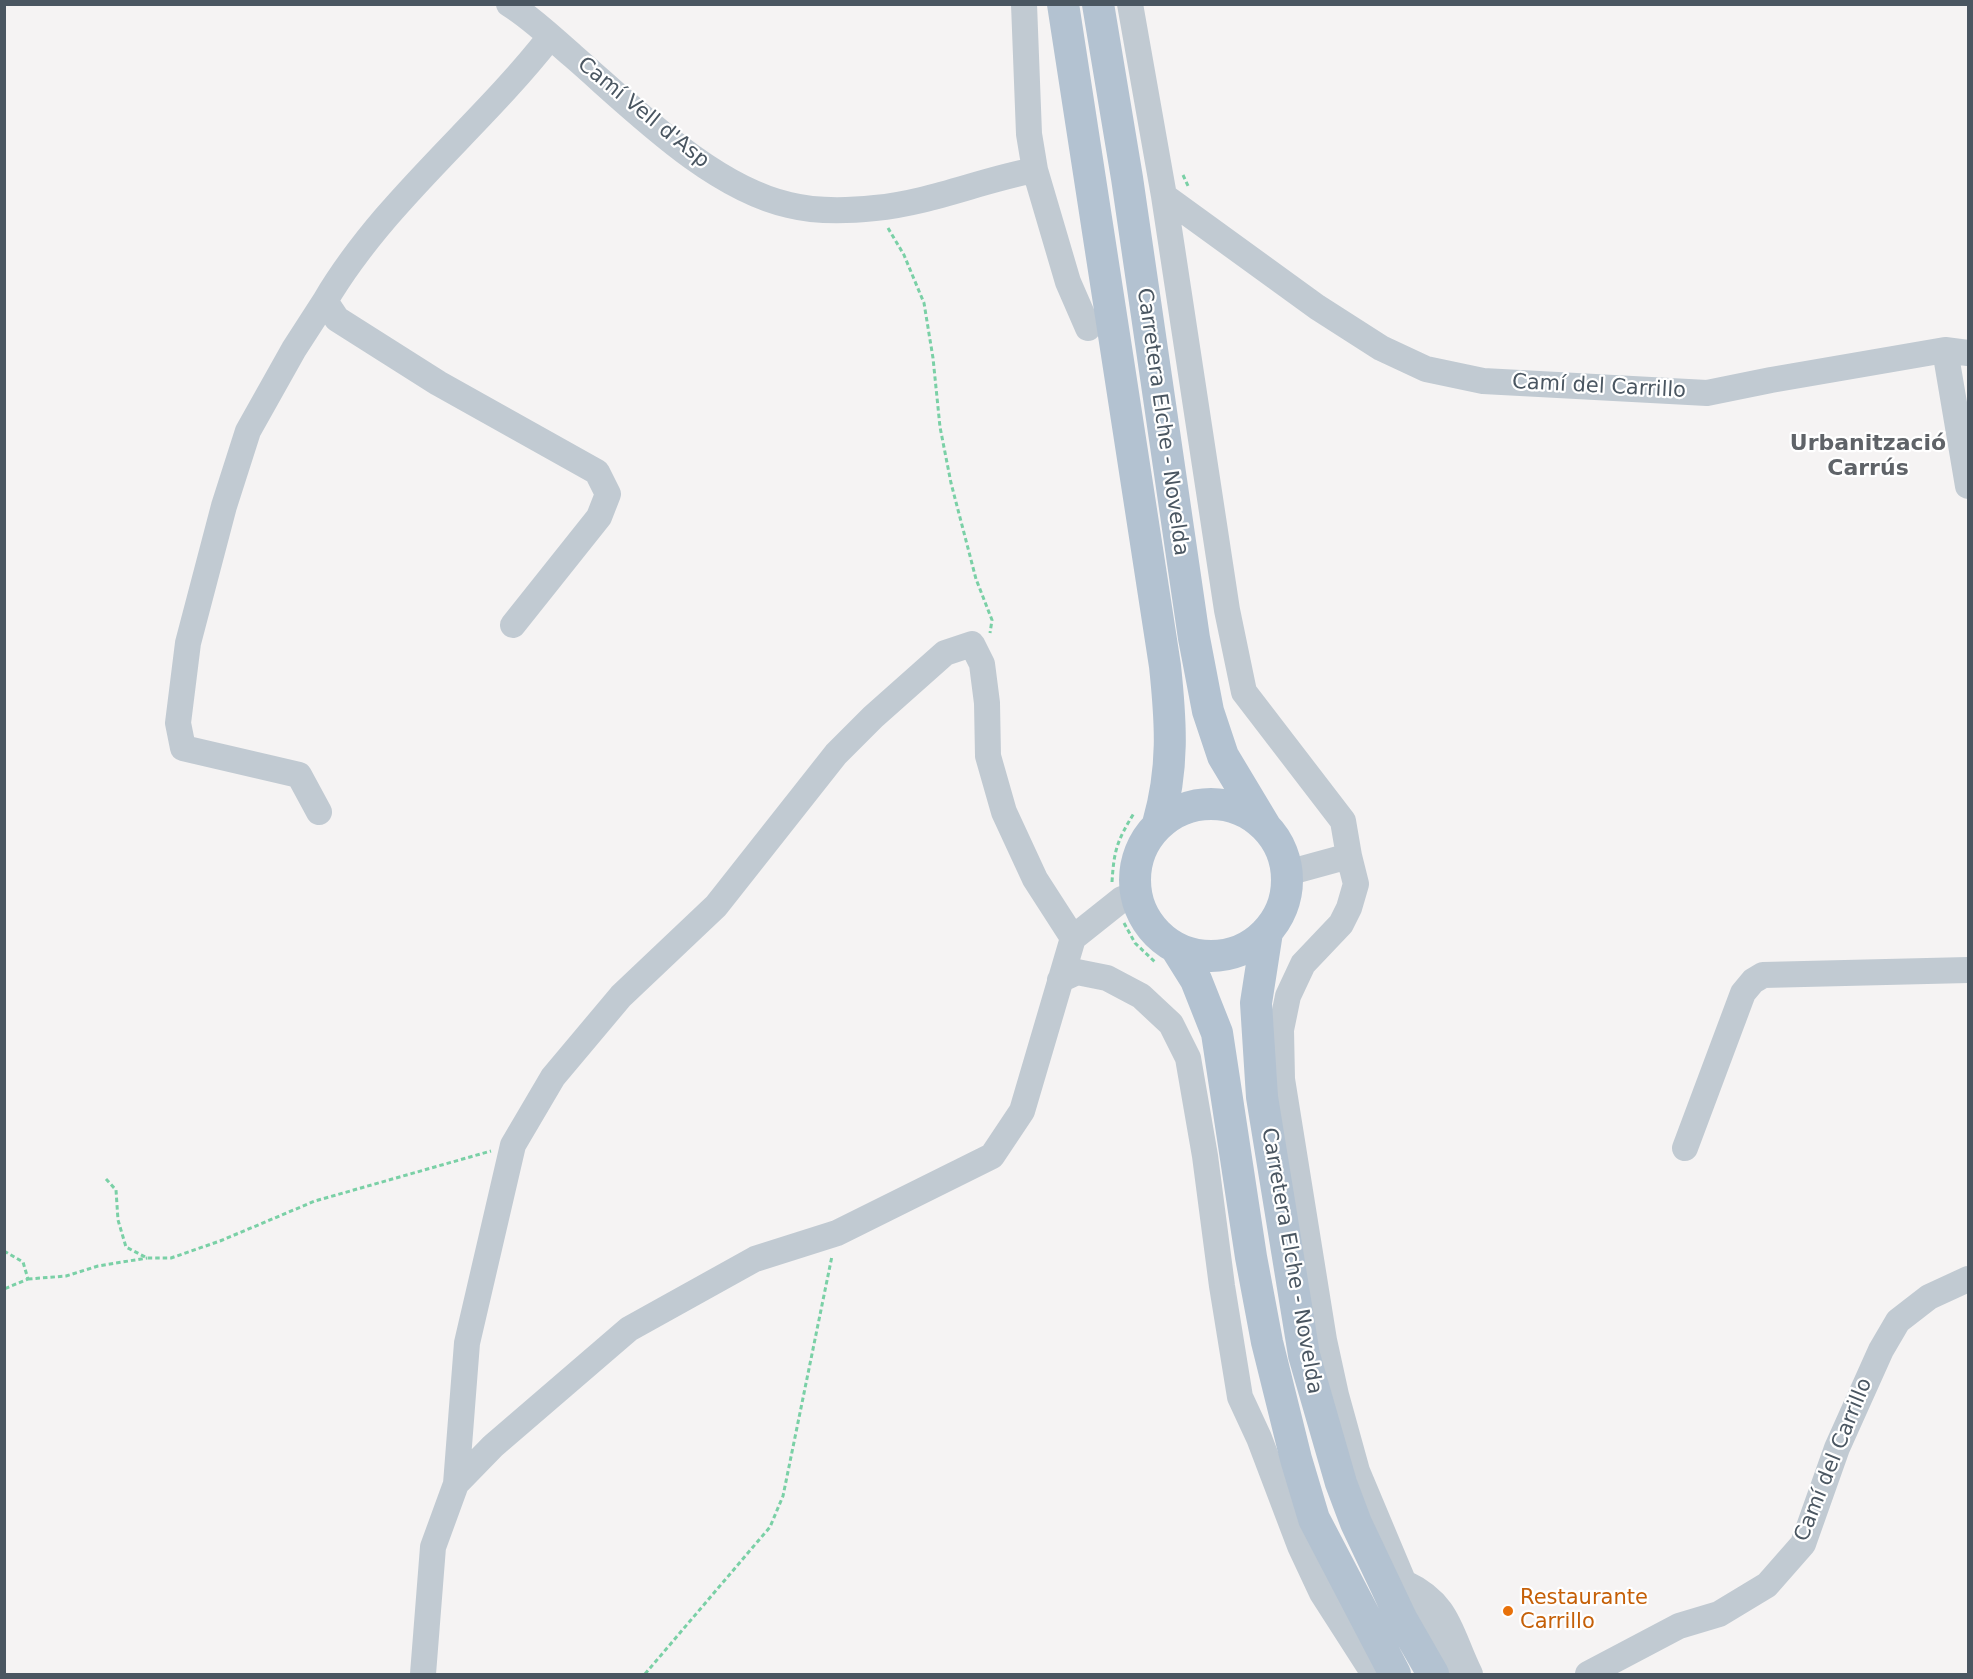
<!DOCTYPE html>
<meta charset="utf-8">
<style>
body{margin:0}
#map{position:relative;width:1973px;height:1679px;overflow:hidden;background:#f5f3f3;font-family:"DejaVu Sans",sans-serif}
canvas{display:block}
.frame{position:absolute;inset:0;border:6px solid #4a5661;pointer-events:none}
</style>
<div id="map">
<canvas width="1973" height="1679"></canvas>
<div class="frame"></div>
</div>
<script>
const ctx = document.querySelector('canvas').getContext('2d');
ctx.lineJoin = 'round';
function stroke(path, color, width, dash) { ctx.strokeStyle = color; ctx.lineWidth = width; ctx.lineCap = dash ? 'butt' : 'round'; ctx.setLineDash(dash || []); ctx.stroke(path); }
function drawText(font, color, halo, rows, align = 'center') {
  ctx.font = font + ' "DejaVu Sans",sans-serif'; ctx.lineWidth = 4.5; ctx.setLineDash([]); ctx.textBaseline = 'middle'; ctx.strokeStyle = halo; ctx.fillStyle = color; for (const [text, x, y, turn = 0] of rows) {
    ctx.save(); ctx.translate(x, y); ctx.rotate((+turn || 0) * Math.PI / 180); ctx.textAlign = isNaN(turn) ? turn : align; if (halo) ctx.strokeText(text, 0, 0); ctx.fillText(text, 0, 0); ctx.restore();
  }
}
stroke(new Path2D(`
 M1183 175 1189 188
 M888 228 904 255 924 303 933 358 940 427 951 483 976 579 992 620 990 633
 M1112 882C1114 850 1117 841 1134 813
 M1124 923 1135 943 1155 962
 M106 1179 116 1190 118 1220 126 1247 147 1258H171L220 1241 315 1201 491 1151
 M4 1251 23 1262 28 1279 4 1289
 M28 1279 66 1276 98 1266 147 1258
 M645 1674 770 1527 783 1496 832 1256`), '#7ad0a6', 3, [4.5, 3]);
stroke(new Path2D(`
 M509 4C533 19 552 38 573 56 633 108 710 187 789 205 817 212 847 211 875 208 930 203 981 180 1035 170
 M1024 4 1029 134 1035 170 1068 282 1088 328
 M1130 4 1164 196 1227 610 1244 692 1343 821 1349 856 1356 884 1349 908 1341 924 1303 964 1288 996 1281 1030 1282 1079 1324 1340 1336 1395 1357 1471 1404 1583 1451 1674
 M1164 196 1317 307 1381 348 1426 369 1483 381 1707 393 1771 380 1945 350 1968 353
 M1945 350 1968 486
 M513 625 599 517 608 494 597 472 438 383 337 319 325 301C384 201 479 128 550 37
 M319 812 299 775 183 748 178 723 188 643 224 506 248 431 294 349 325 301
 M1287 873 1349 856
 M1060 980 1077 972 1107 978 1141 996 1171 1024 1188 1058 1205 1156 1222 1286 1240 1397 1259 1438 1300 1546 1322 1593 1374 1674
 M1685 1148 1743 993 1753 981 1763 975 1968 970
 M456 1484 467 1343 513 1145 553 1077 621 996 716 906 836 754 873 717 945 653 972 644 982 664 987 703 988 756 1004 812 1035 879 1073 938
 M1405 1583C1450 1604 1450 1634 1470 1674
 M423 1674 433 1547 456 1484 493 1446 629 1329 755 1259 837 1233 992 1156 1022 1111 1073 938 1122 899 1136 895
 M1588 1674 1679 1626 1719 1614 1767 1585 1803 1544 1837 1448 1881 1350 1898 1321 1929 1297 1968 1279`), '#c1cad2', 26);
stroke(new Path2D(`
 M1063 4 1165 666C1171 723 1174 768 1158 824
 M1098 4 1127 178 1194 638 1208 711 1223 756 1265 826
 M1135 880a76 76 0 1 1 152 0a76 76 0 1 1-152 0Z
 M1267 932 1256 1003 1262 1097 1304 1355 1341 1483 1356 1523 1402 1620 1433 1674
 M1176 948 1196 980 1217 1033 1251 1257 1267 1342 1296 1459 1314 1519 1395 1674`), '#b3c2d1', 32);
for (const [x, y, r, color] of [
 [1508,1611,6,"#e8710a"]
]) { const dot = new Path2D(); dot.arc(x, y, r, 0, 2 * Math.PI); ctx.fillStyle = color; ctx.fill(dot); stroke(dot, '#fff', 2); }
drawText('21px', '#4a5661', '#fff', [
 ["Camí Vell d'Asp",643,113,39],
 ["Camí del Carrillo",1599,387,3],
 ["Carretera Elche - Novelda",1162,422,82],
 ["Carretera Elche - Novelda",1291,1261,80],
 ["Camí del Carrillo",1834,1460,-68]
]);
drawText('21px', '#c56008', '#fff', [
 ["Restaurante",1520,1599],
 ["Carrillo",1520,1623]
], 'left');
drawText('bold 22px', '#5f6368', '#fff', [
 ["Urbanització",1868,444],
 ["Carrús",1868,469]
]);
</script>
